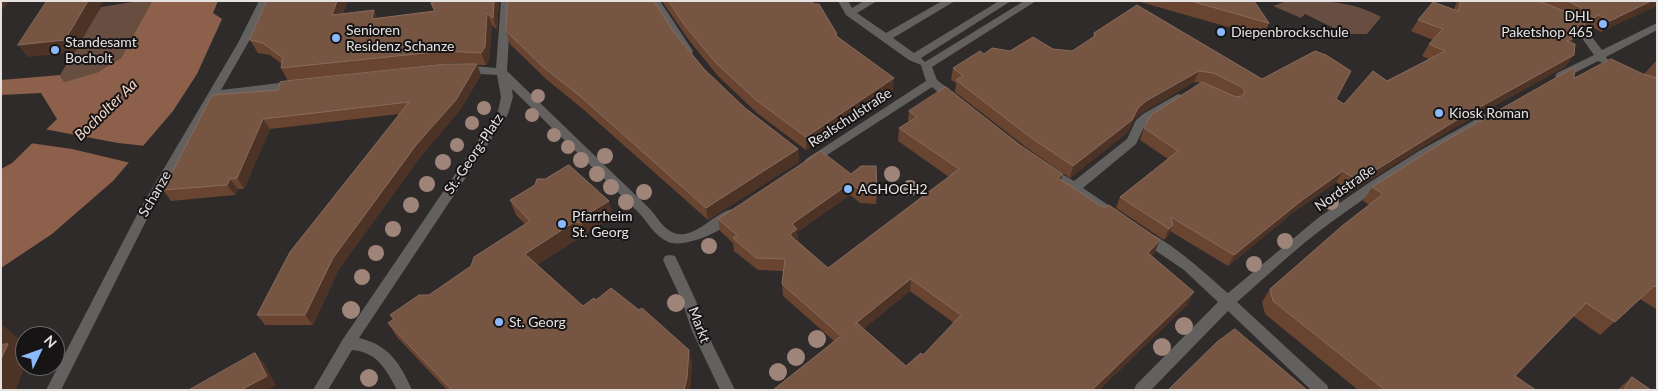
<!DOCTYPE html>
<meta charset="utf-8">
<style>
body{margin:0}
#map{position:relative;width:1658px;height:391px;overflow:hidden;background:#2f2b2a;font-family:Lato,sans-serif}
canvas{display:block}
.frame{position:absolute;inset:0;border:2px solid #e5e2e1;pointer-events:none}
.north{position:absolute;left:15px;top:326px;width:50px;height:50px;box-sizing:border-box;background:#161414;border:1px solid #696666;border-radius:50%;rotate:48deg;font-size:14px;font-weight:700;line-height:20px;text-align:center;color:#e5e2e1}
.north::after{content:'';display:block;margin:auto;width:18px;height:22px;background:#8abafc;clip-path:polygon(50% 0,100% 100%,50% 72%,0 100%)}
</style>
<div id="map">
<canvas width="1658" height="391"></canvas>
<div class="frame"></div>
<div class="north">N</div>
</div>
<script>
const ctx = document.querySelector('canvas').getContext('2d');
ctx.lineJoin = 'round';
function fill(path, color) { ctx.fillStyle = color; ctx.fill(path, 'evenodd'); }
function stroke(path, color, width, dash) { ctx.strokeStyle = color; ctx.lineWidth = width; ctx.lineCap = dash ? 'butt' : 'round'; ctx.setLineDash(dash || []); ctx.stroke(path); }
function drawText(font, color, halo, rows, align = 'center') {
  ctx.font = font + ' Lato,sans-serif'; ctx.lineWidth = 4; ctx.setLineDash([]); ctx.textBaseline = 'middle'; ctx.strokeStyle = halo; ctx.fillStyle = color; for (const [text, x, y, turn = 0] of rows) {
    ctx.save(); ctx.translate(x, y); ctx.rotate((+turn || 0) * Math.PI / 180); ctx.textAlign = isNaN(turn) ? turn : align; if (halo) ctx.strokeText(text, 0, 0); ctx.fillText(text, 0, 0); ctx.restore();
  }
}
fill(new Path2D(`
 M139 1H152L121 58 98 72 64 82 60 75 101 7Z
 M1287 1C1321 1 1351 0 1381 17L1367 34H1346L1305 14 1301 18 1273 6Z`), '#684e41');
fill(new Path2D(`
 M152 1H218L213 13 222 19 197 74 173 111 113 181 52 234 1 268V169L12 163 57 119 41 93 1 95V80L60 75 64 82 98 72 121 58Z`), '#8c604b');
fill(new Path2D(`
 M44 129 118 143 146 146 131 163 72 149 30 143Z`), '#2f2b2a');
fill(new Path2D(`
 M259 1H269L248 43 221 90 296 81 302 85 296 89 216 98 150 213 61 390H46L140 209 238 43Z
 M501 1H511L507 71 649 208C656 215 661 226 670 231 694 246 719 204 737 210L739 213C731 229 685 249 668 242 653 235 647 220 636 210 594 169 553 129 512 89L513 97 508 114 359 338C389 345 400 363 412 390H397C386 369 377 352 352 350L328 390H313L343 339 498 111 501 97 497 75 463 73 458 69 463 65 496 68Z
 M650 1H660L693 51 692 53H684L662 22Z
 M838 1H848L852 8 864 1H877L857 13 886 33 942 1H955L893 38 914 53 999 1H1011L921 58 925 62 1024 1H1036L932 67 937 80 958 96 960 99 958 102H950L932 87 810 166 806 165 804 162 806 159 926 81 921 65 909 60 846 15Z
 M1567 20 1589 33 1602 50 1657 23V30L1606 57 1608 60 1607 62 1603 63 1598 61 1561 80 1555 76 1557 73 1594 55 1581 37 1563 25 1562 23Z
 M1178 94 1182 95 1184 98 1182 101 1145 125 1136 144 1083 188 1123 215 1124 218 1123 221H1113L1044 173 1042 170 1048 166 1074 181 1127 139 1136 120 1143 114Z
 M1489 112 1493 113 1495 116 1493 119C1437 151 1382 185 1330 223 1297 247 1267 276 1237 302L1327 385 1329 390H1311L1228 311 1151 390H1134L1136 385 1218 302 1184 270 1140 240 1138 236 1140 232C1156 227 1214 281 1228 293L1318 218 1370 182 1419 151Z
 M670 255 675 256 677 260 696 301 706 331 735 390H720L692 331 682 301 663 260 665 256Z`), '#636160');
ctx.fillStyle = '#9f8579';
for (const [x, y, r] of [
 [538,96,7],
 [484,108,7],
 [532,115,7],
 [472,123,7],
 [554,135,7],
 [457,145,7],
 [568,147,7],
 [605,156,8],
 [581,160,8],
 [443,162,8],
 [597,174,8],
 [892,174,8],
 [427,184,8],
 [611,187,8],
 [910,188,8],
 [644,192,8],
 [626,202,8],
 [1331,202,8],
 [411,205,8],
 [393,229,8],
 [1285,241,8],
 [709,246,8],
 [376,253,8],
 [1254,264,8],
 [362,277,8],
 [676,303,9],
 [351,310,9],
 [1184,326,9],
 [817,339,9],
 [1162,347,9],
 [796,357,9],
 [778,372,9],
 [369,378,9]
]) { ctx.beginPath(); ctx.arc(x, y, r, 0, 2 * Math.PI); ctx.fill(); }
fill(new Path2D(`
 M267 1H347L343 14 377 18 434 11 430 1H499L497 30 492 25 489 60 486 65H477L481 75 460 110 421 156 339 269 313 325H265L257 315 399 114 270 129 244 189H238L235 195 171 201 163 190 278 90 467 64 450 63 288 81 281 68 282 64 270 55 258 53 250 40Z
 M662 1H811L837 34V36L893 91 806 150 757 113 718 76 688 39Z
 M1137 1H1254L1269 23 1263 37Z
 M1457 1H1657L1601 32 1590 26 1585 29 1583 27 1571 43 1565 67 1452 129 1350 192 1336 182 1294 212 1228 266 1170 231 1168 236 1164 240 1116 208 1120 197 1168 159 1140 140 1144 128 1201 83 1194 82 1142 113 1134 119 1128 132 1070 178 1027 148 955 92 956 83 951 80 953 68 984 54 1053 49 1072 51 1093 37 1094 33 1336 99 1344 104 1429 59 1422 56 1429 44 1433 40 1411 31 1418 20 1454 9Z
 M506 31H673L704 69 745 108 798 149 799 162 708 220 584 110 546 79 510 44Z
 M1657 60V308L1656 309 1640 299 1600 335 1573 316 1515 376 1536 390H1358L1265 314 1262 302 1270 289 1370 205 1363 201 1372 187 1574 78 1644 74Z
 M909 111 1061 180 1155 252 1151 256 1188 304 1099 390H773L834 341 783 296 782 284 783 271 758 270 734 251 733 243 720 231 718 219 851 174 877 191 876 204 860 203 850 195 797 232 798 241 828 268 949 177 898 141 899 128 908 122ZM910 291 954 323 923 355 906 366 863 329Z
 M510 200 613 216 588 232 587 238H579L537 265 583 306 596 300 689 350 692 364 690 390H447L397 337 388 323 393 320 390 315 429 295 471 266 525 224 516 215Z
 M1632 377 1651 390H1617Z`), '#694430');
fill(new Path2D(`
 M1 1H9L1 12Z
 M88 1H104L75 52 28 57 18 45Z
 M337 1H347L338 27 332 15Z
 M494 1H499L497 30 493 18Z
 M1651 1H1657V6L1601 32 1610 21Z
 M374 10 379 22 372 19Z
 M487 13 492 25 489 60 486 65 481 53Z
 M1599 15 1590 26 1585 29 1594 18Z
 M1585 24 1576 36 1574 37H1576L1567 48 1558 52 1576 31Z
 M1574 55 1565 67 1452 129 1350 192 1358 181 1460 118Z
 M477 64 481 75 460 110 421 156 339 269 313 325 305 315 333 258Z
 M1199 71 1194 82 1142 113 1134 119 1128 132 1070 178 1073 166 1146 101Z
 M894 78 893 91 806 150V137Z
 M263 119 270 129 244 189 237 178Z
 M798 149 799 162 708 220 706 208Z
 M1343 171 1336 182 1294 212 1228 266 1234 255 1301 201Z
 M1063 174 1059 187 1058 178Z
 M230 179 238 189 235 195 227 185Z
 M850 183V195L797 232 798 241 791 246 790 234 792 224Z
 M609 201 613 216 588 232 587 238 582 223 584 216Z
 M574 222 579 238 531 269 525 254Z
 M1173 225 1168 236 1164 240 1169 229Z
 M1160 240 1155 252 1143 265 1148 253Z
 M911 279 910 291 854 336 855 324Z
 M1194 292 1188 304 1099 390H1092Z
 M2 325 22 341 18 352 25 358V366L16 390H1V327Z
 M689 350 692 364 690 390H684Z
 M255 353 264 363 276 385 268 390H244L243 389Z`), '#4c3326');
const building = new Path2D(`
 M47 1H88L65 40 18 45Z
 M267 1H337L332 15 374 10 372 19 435 11 431 3H433L432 1H494L493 18 487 13 485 47 481 53 445 51 281 68 283 58 263 43 250 40Z
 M508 1H654L673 31 704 69 745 108 798 149 706 208 581 97 542 66 506 31Z
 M669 1H811L814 4H819L837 34 835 35 894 78 806 137 756 100 716 63 686 27Z
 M1191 1H1254L1269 23Z
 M1461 1H1539L1574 15 1585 24 1576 31V37L1567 41 1575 44 1574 55 1460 118 1358 181 1343 171 1301 201 1234 255 1171 217 1173 225 1169 229 1120 197 1178 151 1144 128 1151 115 1202 82 1236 97 1242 96 1245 92 1242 87 1213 73 1199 71 1146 101 1138 108 1132 120 1073 166 1030 137 956 80 963 76 953 68 980 51 984 54 992 48 1010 51 1033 37 1053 49 1072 51 1095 36 1094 33 1137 5 1262 79 1315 51 1326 55 1351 71 1336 99 1344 104 1373 71 1387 81 1445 51 1429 44 1443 29 1418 20 1433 2 1458 11Z
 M1568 1H1651L1610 21 1599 15 1594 18 1581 8Z
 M1611 59 1643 74 1657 78V287L1654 286 1615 322 1586 303 1515 376 1536 390H1385L1273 301 1270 289 1342 226 1383 194 1372 187 1443 142 1575 67 1574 78Z
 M446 64H477L456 100 416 145 333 258 305 315H257L290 252 409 102 263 119 237 178 230 179 227 185 163 190 212 95 278 90 280 82Z
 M946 87 1020 145 1063 174 1058 178 1104 208 1109 205 1160 240 1148 253 1194 292 1092 390H773L841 336 782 284 785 259 756 258 733 238 737 235 718 219 821 151 851 174 861 166H876L877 191H861L850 183 792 224 797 229 790 234 792 237 828 268 959 169 899 128 917 117 909 111ZM911 279 961 315 923 355 921 353 906 366 857 323 855 324Z
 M569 165 609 201 584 216 582 223 574 222 525 254 583 306 594 298 596 300 611 288 639 310 642 308 689 350 687 378 684 390H452L388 323 394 319 390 315 419 295H429L471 266 474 257 530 221 510 200 535 185 537 179H545Z
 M1235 329 1307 390H1168L1217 342Z
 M8 344 1 359V345Z
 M255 353 267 376 243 389 244 390H189Z
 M1632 377 1651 390H1624Z`);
fill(building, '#775543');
stroke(building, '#886b5c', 1);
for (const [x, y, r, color] of [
 [1603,24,5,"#8abafc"],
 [1221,32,5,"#8abafc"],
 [336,38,5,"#8abafc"],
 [55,50,5,"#8abafc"],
 [1439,113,5,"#8abafc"],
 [848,189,5,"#8abafc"],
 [562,224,5,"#8abafc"],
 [499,322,5,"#8abafc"]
]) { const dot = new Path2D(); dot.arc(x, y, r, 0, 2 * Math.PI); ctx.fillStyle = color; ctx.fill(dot); stroke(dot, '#161414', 2); }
drawText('14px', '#e5e2e1', '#161414', [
 ["DHL",1593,16,"right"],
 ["Paketshop 465",1593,32,"right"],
 ["Senioren",346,30],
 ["Residenz Schanze",346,46],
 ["Diepenbrockschule",1231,32],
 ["Standesamt",65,42],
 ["Bocholt",65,58],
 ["Kiosk Roman",1449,113],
 ["AGHOCH2",858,189],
 ["Pfarrheim",572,216],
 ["St. Georg",572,232],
 ["St. Georg",509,322]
], 'left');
drawText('14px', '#e5e2e1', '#161414', [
 ["Realschulstraße",850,118,-33],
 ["St.-Georg-Platz",474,154,-56],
 ["Nordstraße",1345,188,-35],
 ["Schanze",155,194,-60],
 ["Markt",699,325,69]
]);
drawText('italic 15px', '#f6d8ca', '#161414', [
 ["Bocholter Aa",106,110,-44]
]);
</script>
